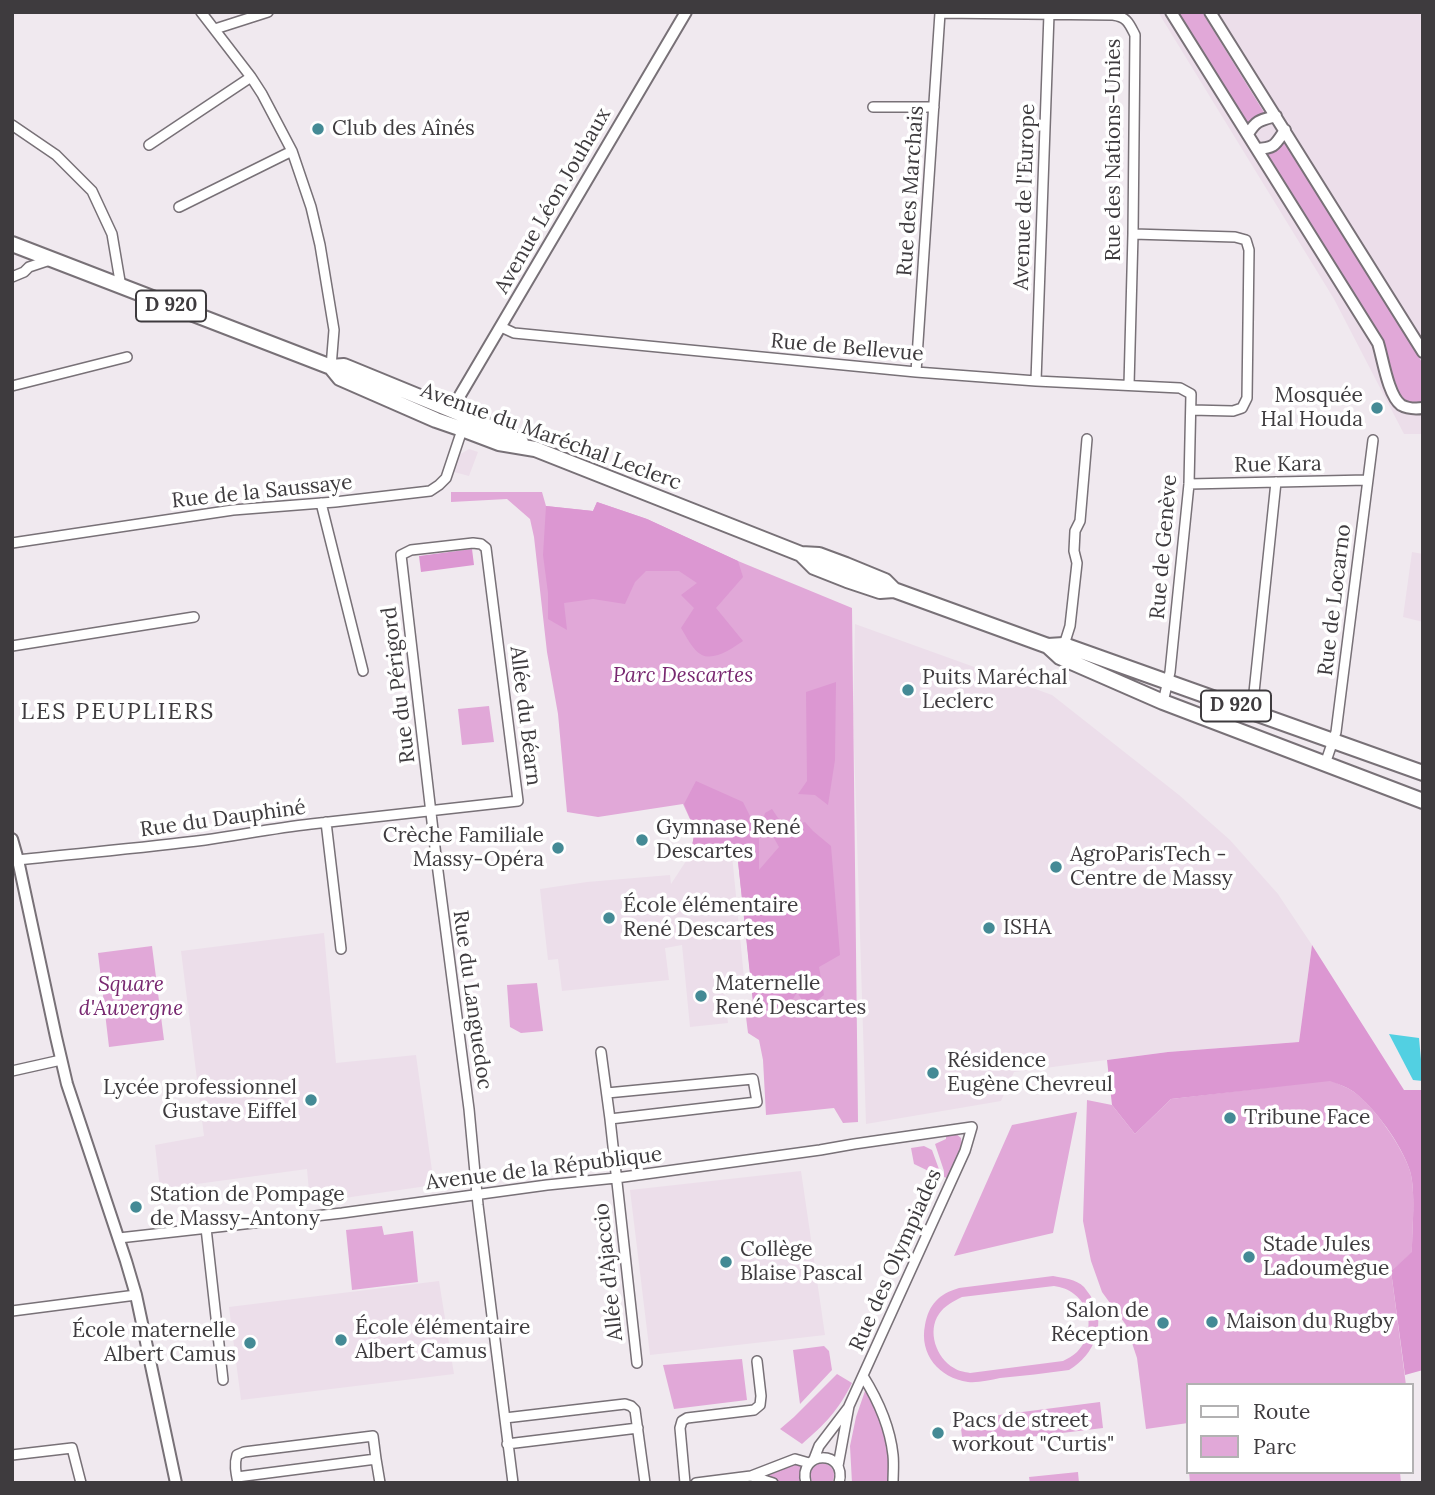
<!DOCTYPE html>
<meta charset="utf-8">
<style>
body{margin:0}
#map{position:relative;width:1435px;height:1495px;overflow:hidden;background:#f0e9ef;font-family:Lora,serif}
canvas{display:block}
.frame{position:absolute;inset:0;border:14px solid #3e3b3e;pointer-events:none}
.legend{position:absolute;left:1186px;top:1383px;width:228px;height:91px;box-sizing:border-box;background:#fff;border:2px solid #b2b1b2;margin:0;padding:9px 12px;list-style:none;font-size:21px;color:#3e3b3e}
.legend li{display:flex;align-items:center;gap:14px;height:35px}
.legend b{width:35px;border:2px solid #b2b1b2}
</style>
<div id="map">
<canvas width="1435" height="1495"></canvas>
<div class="frame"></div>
<ul class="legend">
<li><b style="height:9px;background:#fff"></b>Route</li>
<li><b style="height:19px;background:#e1a8d8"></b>Parc</li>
</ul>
</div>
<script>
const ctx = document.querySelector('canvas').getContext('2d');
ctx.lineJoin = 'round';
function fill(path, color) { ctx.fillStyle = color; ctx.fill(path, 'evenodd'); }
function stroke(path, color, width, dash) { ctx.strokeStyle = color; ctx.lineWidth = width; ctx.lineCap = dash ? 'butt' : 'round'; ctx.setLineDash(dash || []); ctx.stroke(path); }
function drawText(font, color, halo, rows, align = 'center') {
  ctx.font = font + ' Lora,serif'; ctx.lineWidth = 7; ctx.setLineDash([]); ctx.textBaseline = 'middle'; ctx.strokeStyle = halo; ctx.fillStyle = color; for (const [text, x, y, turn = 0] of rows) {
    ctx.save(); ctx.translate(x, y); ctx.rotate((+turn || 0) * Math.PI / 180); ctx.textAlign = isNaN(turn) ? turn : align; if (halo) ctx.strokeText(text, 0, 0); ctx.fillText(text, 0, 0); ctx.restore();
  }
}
fill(new Path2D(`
 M1158 12H1423V434H1404L1334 299Z
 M469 449 478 452 469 476 454 472 459 455Z
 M1412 552 1423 554V622L1403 617Z
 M855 624 1052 695 1179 795 1230 840 1278 894 1312 945 1299 1042 1168 1052 1014 1072 1001 1101 866 1124 853 713Z
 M732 855 744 978 723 982 728 1023 690 1027 682 945 665 948 669 980 562 991 558 959 548 960 540 889 587 882 670 875 671 884 688 858Z
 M324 933 336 1063 416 1055 434 1185 310 1203 307 1169 160 1189 155 1145 204 1136 181 951Z
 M801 1171 825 1335 650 1355 630 1190Z
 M439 1281 454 1374 241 1400 229 1307Z`), '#ecdeea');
fill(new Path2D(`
 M1176 12H1202L1265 114 1257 116 1247 126Z
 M1284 142 1423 364V402L1412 404 1406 401 1399 393 1380 339 1265 154 1277 151Z
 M451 492H542L546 506 593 511 597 502 647 519 738 561 852 608 858 1122 843 1123 834 1108 766 1115 763 1060 759 1040 748 1033 745 1009 754 1008 737 852 690 857 695 830 683 804 598 817 567 812 558 714 547 652 534 537 530 519 507 499 451 502Z
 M489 706 494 742 462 745 458 709Z
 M152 946 164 1040 109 1047 98 953Z
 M537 983 543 1031 521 1033 510 1027 507 985Z
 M1330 1080C1338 1084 1347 1087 1354 1092 1374 1106 1403 1148 1410 1171 1416 1191 1412 1231 1412 1253L1391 1271 1406 1385H1188V1423L1146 1429 1137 1358 1126 1325 1102 1292 1091 1261 1083 1221 1087 1100 1112 1105 1135 1134 1171 1099Z
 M1077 1112 1053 1233 954 1256 1012 1125Z
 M955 1133 961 1138 962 1145 947 1178 944 1177V1171L935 1144 946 1139V1134Z
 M924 1146 932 1150 940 1172 939 1176 914 1164 911 1148Z
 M382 1226 384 1235 413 1231 418 1282 352 1290 346 1230Z
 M1053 1276C1063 1278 1076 1279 1084 1287 1084 1287 1090 1295 1090 1295 1108 1322 1095 1355 1069 1370 1046 1373 1023 1376 1000 1378 990 1380 978 1383 968 1382 939 1378 919 1354 925 1325 929 1304 939 1294 959 1288ZM1054 1286C1061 1287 1068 1289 1074 1294 1093 1308 1093 1336 1077 1352 1073 1356 1067 1359 1063 1361L970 1373C965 1372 958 1371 954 1368 936 1358 927 1331 939 1314 944 1306 954 1301 962 1297Z
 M824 1346 829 1351 832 1370 800 1404 793 1350Z
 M742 1359 747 1400 674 1409 663 1365Z
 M837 1374 852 1383C838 1411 825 1424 802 1444L780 1429 794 1417Z
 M865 1391C886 1416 890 1451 889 1483H852L850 1446 856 1417Z
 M1100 1402 1103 1428 963 1445 960 1420Z
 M794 1463 803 1464 801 1474 802 1483H785L760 1477Z
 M821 1463C833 1464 837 1473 832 1483H813C808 1474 811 1466 821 1463Z
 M1078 1472 1079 1483H1030L1029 1477Z
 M1189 1472H1400L1401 1483H1190Z`), '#e1a8d8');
fill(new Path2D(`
 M597 502 647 519 738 561 743 577 716 608 743 641C733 648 714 661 702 655 693 651 686 636 681 628L694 608 681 595 697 583 679 571H646L635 582 625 604 593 599 564 603 567 630 548 619V593L543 555 546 506 593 511Z
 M472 549 474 565 421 572 419 556Z
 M836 682 835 760 828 805 815 795 798 794 807 781 806 692Z
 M696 781 743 802 751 818 759 822V870L779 847 770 831 762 823 765 813 772 809 778 818 792 826 805 822 813 831 831 846 840 955 819 967 824 995 807 1008 797 992 793 999 782 1007 753 1003 737 852 690 857 695 830 684 804Z
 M1312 945 1404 1090H1423V1370L1405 1375 1391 1271 1412 1252C1412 1231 1416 1191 1410 1171 1402 1145 1375 1108 1354 1092 1347 1087 1338 1084 1330 1081L1171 1099 1135 1134 1112 1105 1107 1060 1168 1052 1299 1042Z`), '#dc97d2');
fill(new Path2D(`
 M1389 1034 1419 1038 1423 1081 1413 1080Z`), '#52d0e2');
const minor = new Path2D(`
 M201 12 251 77 262 94 292 151 311 207 320 245 334 330 331 367
 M215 29 268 12
 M873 107H934
 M12 125 56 155 92 191 112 234 121 287
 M149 145 251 77
 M179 207 292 151
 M1133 234 1235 237 1246 240 1249 250 1247 398 1242 408 1233 411 1191 410
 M12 277 24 272 29 267 50 260
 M501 327 514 333 916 372 1036 381 1180 388 1191 394 1189 484 1170 672 1163 702
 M916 372 940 13 1113 15C1127 17 1129 23 1135 35L1133 234 1129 385
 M1036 381 1049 14
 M12 386 127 357
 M1189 484 1367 480
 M321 503 363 671
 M12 543 233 510 335 502 430 491 439 485 446 478 464 424
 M1064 645 1070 626 1077 563 1074 551 1075 531 1080 521 1087 439
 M12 646 194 617
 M1250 712 1253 702 1276 482
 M1325 764 1336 732 1373 440
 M326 822 341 949
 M18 860C81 853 143 848 205 840 240 835 275 828 311 824 380 816 449 809 518 801L486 548 481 544 473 543 411 550 401 555 436 856 469 1109 478 1205 513 1483
 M601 1052 610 1119 637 1363
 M12 1071 61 1060
 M607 1093 753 1079 757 1102 610 1119
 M206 1228 223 1380
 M119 1238 342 1213 547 1185 616 1178 820 1150 854 1144 972 1127 965 1151 849 1406 838 1466
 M12 1311 136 1295
 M863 1376C878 1400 890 1427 893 1455 894 1464 893 1474 893 1483
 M505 1418 625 1404 631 1406 635 1410 645 1483
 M507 1444 638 1428
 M12 1455 72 1448 81 1483
 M376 1459 380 1483
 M814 1459 819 1446 848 1408
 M751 1476 773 1483
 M237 1477 376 1459 373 1436 244 1452 237 1455C234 1464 236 1473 238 1483
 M685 1483 680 1428 682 1421 687 1418 754 1410 760 1405 761 1396 757 1361
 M696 1483 751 1476 795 1459 809 1463
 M806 1483C797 1450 848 1449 839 1483`);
const tertiary = new Path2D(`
 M1171 12 1378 343C1383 359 1388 395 1401 405 1408 409 1415 409 1423 408
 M1210 12 1423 352
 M1248 134C1256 120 1261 120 1276 116
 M1257 149C1275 148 1275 145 1285 130
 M456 411 459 397 686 12
 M12 839 18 860 56 1037 67 1084 126 1261 136 1295 176 1483`);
const primary = new Path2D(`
 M12 244 331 367 344 366 349 368 466 416 521 442
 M331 367 340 378 436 420 462 429 499 443 535 449 801 554 819 555 846 565 885 581 894 590 1048 646 1060 657 1163 702 1423 801
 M801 554 814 567 847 580 880 591 894 590
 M1048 646 1064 645 1423 773`);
stroke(minor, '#787177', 12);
stroke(tertiary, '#787177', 14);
stroke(primary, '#787177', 18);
stroke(minor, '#fff', 9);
stroke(tertiary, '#fff', 10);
stroke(primary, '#fff', 14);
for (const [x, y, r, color] of [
 [318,129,7,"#448a95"],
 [1377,408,7,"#448a95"],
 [908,690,7,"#448a95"],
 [642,840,7,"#448a95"],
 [558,848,7,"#448a95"],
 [1056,867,7,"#448a95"],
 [609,918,7,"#448a95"],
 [989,928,7,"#448a95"],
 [701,996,7,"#448a95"],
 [933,1073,7,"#448a95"],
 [311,1100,7,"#448a95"],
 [1230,1118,7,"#448a95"],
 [136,1207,7,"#448a95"],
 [1249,1257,7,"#448a95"],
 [726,1262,7,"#448a95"],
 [1212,1322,7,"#448a95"],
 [1163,1323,7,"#448a95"],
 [341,1340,7,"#448a95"],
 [250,1343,7,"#448a95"],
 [938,1433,7,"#448a95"]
]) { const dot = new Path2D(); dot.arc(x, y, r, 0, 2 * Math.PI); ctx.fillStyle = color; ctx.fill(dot); stroke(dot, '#fff', 2.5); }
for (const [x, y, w] of [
 [171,306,70],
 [1236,706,70]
]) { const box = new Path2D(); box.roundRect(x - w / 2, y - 15.5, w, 31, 5); ctx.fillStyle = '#fff'; ctx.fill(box); stroke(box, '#3e3b3e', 2); }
drawText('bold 19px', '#3e3b3e', null, [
 ["D 920",171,306],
 ["D 920",1236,706]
]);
drawText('21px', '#3e3b3e', '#fff', [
 ["Club des Aînés",332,129],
 ["Mosquée",1363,396,"right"],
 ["Hal Houda",1363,420,"right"],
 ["Puits Maréchal",922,678],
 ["Leclerc",922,702],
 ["Gymnase René",656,828],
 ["Descartes",656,852],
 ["Crèche Familiale",544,836,"right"],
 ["Massy-Opéra",544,860,"right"],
 ["AgroParisTech -",1070,855],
 ["Centre de Massy",1070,879],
 ["École élémentaire",623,906],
 ["René Descartes",623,930],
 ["ISHA",1003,928],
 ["Maternelle",715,984],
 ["René Descartes",715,1008],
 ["Résidence",947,1061],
 ["Eugène Chevreul",947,1085],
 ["Lycée professionnel",297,1088,"right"],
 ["Gustave Eiffel",297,1112,"right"],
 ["Tribune Face",1244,1118],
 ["Station de Pompage",150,1195],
 ["de Massy-Antony",150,1219],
 ["Stade Jules",1263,1245],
 ["Ladoumègue",1263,1269],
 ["Collège",740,1250],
 ["Blaise Pascal",740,1274],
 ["Salon de",1149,1311,"right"],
 ["Réception",1149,1335,"right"],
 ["Maison du Rugby",1226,1322],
 ["École élémentaire",355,1328],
 ["Albert Camus",355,1352],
 ["École maternelle",236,1331,"right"],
 ["Albert Camus",236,1355,"right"],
 ["Pacs de street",952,1421],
 ["workout \"Curtis\"",952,1445]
], 'left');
drawText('21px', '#3e3b3e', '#fff', [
 ["Rue des Nations-Unies",1114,150,-90],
 ["Rue des Marchais",911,191,-86],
 ["Avenue de l'Europe",1025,197,-88],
 ["Avenue Léon Jouhaux",553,201,-60],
 ["Rue de Bellevue",847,348,5],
 ["Avenue du Maréchal Leclerc",551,437,20],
 ["Rue Kara",1278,465,-1],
 ["Rue de la Saussaye",262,492,-6],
 ["Rue de Genève",1164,547,-85],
 ["Rue de Locarno",1335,600,-83],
 ["Rue du Périgord",399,685,-97],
 ["Allée du Béarn",525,716,83],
 ["Rue du Dauphiné",223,819,-8],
 ["Rue du Languedoc",472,1000,82],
 ["Avenue de la République",544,1169,-7],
 ["Rue des Olympiades",896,1260,-66],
 ["Allée d'Ajaccio",609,1272,-96]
]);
drawText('italic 21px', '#782870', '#fff', [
 ["Parc Descartes",683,676],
 ["Square",131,985],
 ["d'Auvergne",131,1009]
]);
ctx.letterSpacing = '2px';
drawText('23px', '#3e3b3e', '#fff', [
 ["LES PEUPLIERS",118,712]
]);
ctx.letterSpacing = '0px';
</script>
